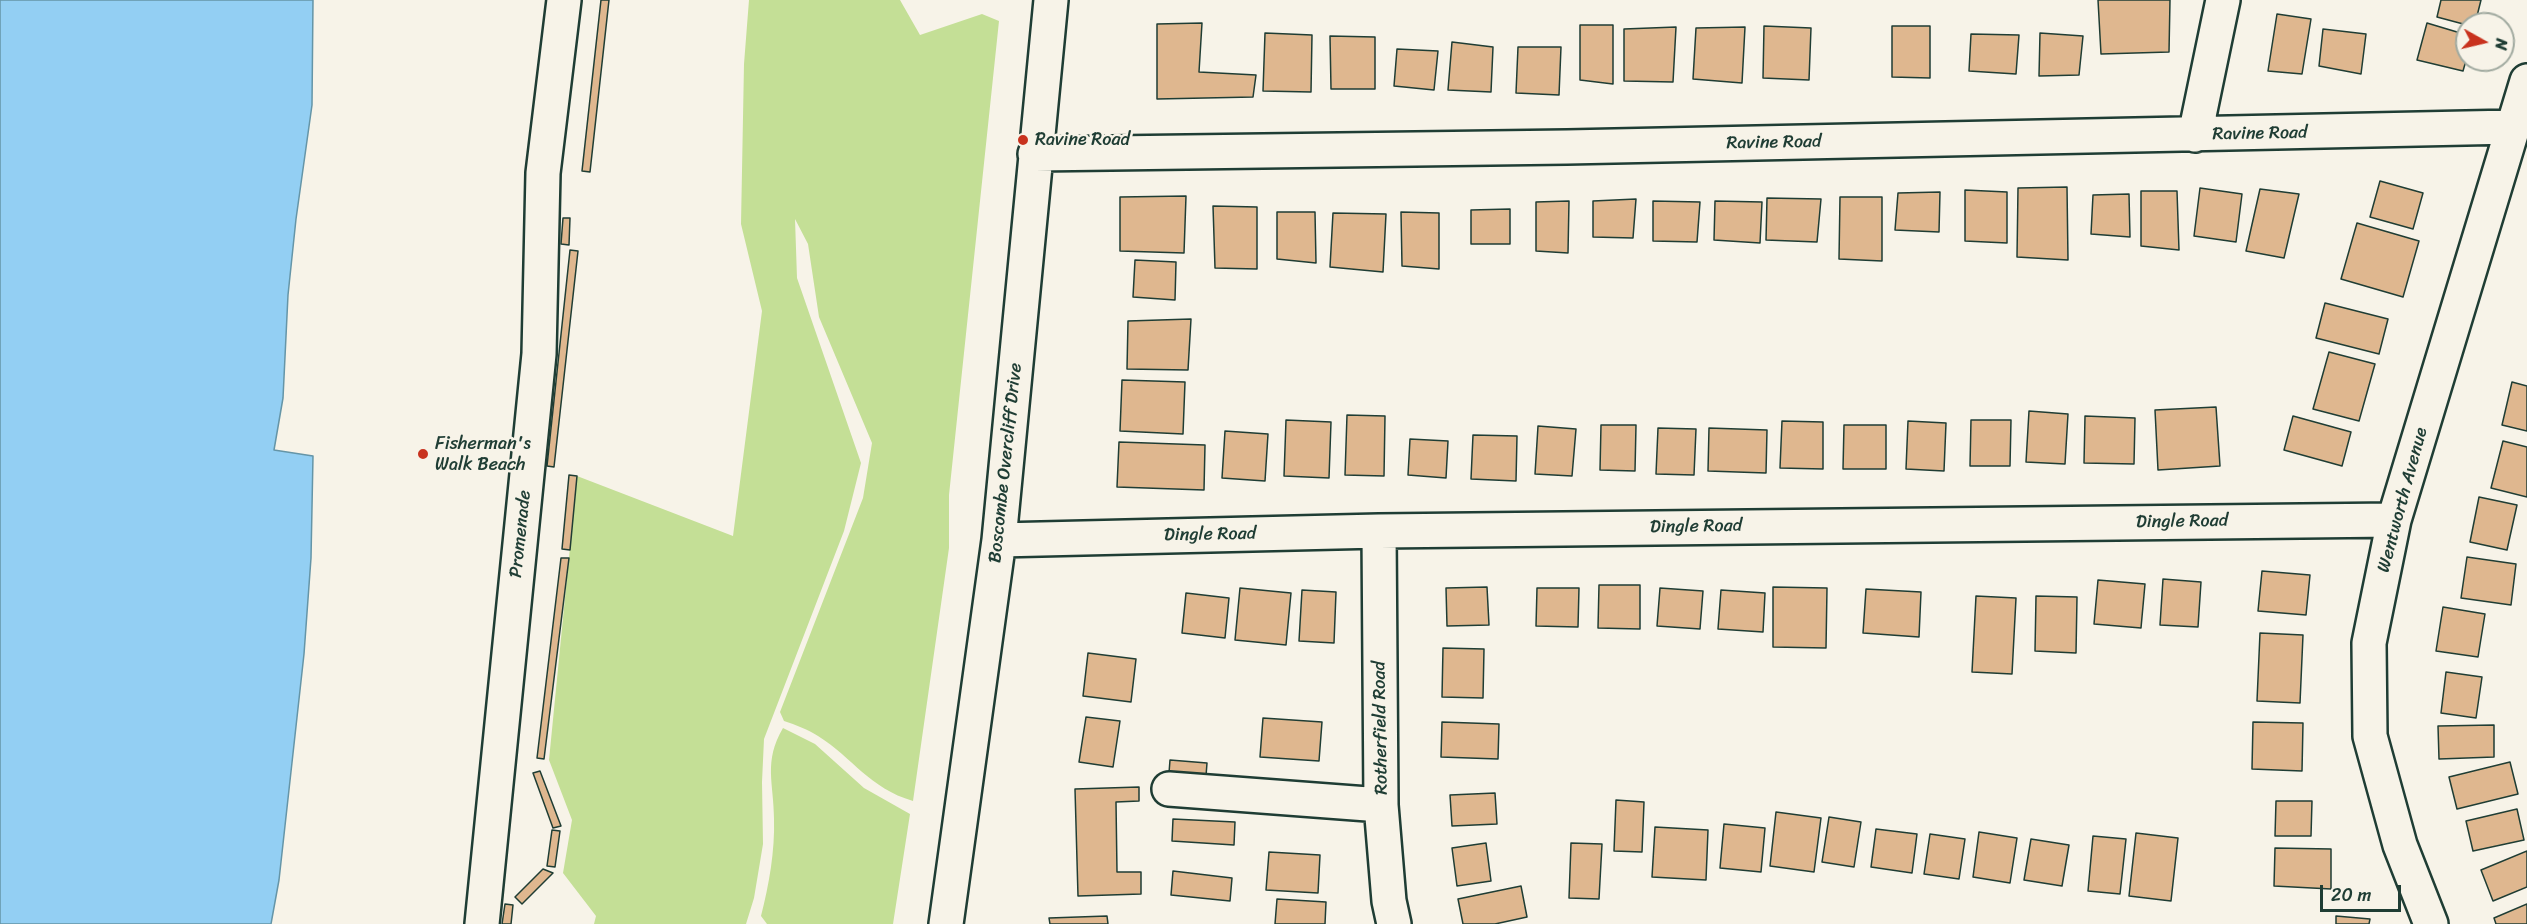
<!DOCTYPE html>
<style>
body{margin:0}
#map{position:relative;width:2527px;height:924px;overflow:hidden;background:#f7f3e8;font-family:Sriracha,sans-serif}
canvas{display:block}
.north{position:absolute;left:2455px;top:12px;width:60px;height:60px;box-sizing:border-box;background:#f7f3e8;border:2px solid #a1aaa0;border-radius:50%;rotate:98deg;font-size:16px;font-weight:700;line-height:24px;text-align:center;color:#1f3d34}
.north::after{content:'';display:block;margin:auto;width:21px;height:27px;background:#c8321e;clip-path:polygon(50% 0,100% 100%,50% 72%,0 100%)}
.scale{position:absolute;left:2320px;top:885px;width:81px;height:27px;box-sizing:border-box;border:3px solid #1f3d34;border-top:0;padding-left:8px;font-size:18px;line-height:21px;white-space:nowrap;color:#1f3d34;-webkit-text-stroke:4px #f7f3e8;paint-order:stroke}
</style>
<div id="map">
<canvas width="2527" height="924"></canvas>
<div class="north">N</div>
<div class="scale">20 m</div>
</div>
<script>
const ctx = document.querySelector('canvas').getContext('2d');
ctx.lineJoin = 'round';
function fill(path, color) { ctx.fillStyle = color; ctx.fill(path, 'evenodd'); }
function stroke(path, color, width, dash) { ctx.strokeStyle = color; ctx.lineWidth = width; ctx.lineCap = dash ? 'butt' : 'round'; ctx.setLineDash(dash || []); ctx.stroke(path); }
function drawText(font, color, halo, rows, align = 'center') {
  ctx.font = font + ' Sriracha,sans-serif'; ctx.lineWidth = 5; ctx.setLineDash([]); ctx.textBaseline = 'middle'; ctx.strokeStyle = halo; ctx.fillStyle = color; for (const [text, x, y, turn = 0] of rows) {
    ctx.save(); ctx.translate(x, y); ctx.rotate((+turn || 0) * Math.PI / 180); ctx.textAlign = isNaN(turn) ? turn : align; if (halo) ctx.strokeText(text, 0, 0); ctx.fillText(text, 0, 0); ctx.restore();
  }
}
fill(new Path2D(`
 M749 0H900L920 35 982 14 999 21 949 495V548L913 801C869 788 853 758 818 736 807 729 796 725 784 721L780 712 863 498 872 443 819 317 808 244 795 219 797 278 861 463 844 531 764 739 762 782 763 844 754 898 746 924H594L596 916 563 873 572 820 549 760 577 476 733 536 762 311 741 224 744 64Z
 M783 728 815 744 864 788 910 814 893 924H767L761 916C769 885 775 851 774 819 774 783 763 762 783 728Z`), '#c4df96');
const water = new Path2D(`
 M0 0H313L312 105 296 219 288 295 283 398 274 450 313 456 311 558 304 654 279 880 271 924H0Z`);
fill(water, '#93cff3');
stroke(water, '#6595a7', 1.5);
const building = new Path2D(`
 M601 0H609L590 172 582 171Z
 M2098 0H2170L2169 52 2101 54Z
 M2441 0H2481L2475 24 2467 25 2437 17Z
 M2277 14 2311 19 2302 74 2268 71Z
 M1202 23 1199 72 1256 75 1253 97 1157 99V24Z
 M2427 23 2467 35V57L2463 71 2417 60Z
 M1580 25H1613V84L1580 80Z
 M1764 26 1811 28 1809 80 1763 78Z
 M1892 26H1930V78L1892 77Z
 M1676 27 1673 82 1624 81V29Z
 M1745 27 1742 83 1693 79 1696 28Z
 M2323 29 2366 34 2361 74 2319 66Z
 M1265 33 1312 35 1311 92 1263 91Z
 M2040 33 2083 36 2079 75 2039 76Z
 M1971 34 2019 35 2016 74 1969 71Z
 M1330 36 1375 37V89H1331Z
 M1452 42 1493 47 1491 92 1448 90Z
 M1518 47H1561L1559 95 1516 93Z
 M1397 49 1438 51 1434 90 1394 86Z
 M2380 181 2423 193 2413 229 2370 217Z
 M2067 187 2068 260 2017 257 2018 188Z
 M2200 188 2242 194 2236 242 2194 236Z
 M2260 189 2299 194 2284 258 2246 251Z
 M1965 190 2007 192V243L1965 241Z
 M2141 191H2177L2179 250 2141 246Z
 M1940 192 1939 232 1895 230 1898 193Z
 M2129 194 2130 237 2091 234 2093 195Z
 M1186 196 1184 253 1120 251V197Z
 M1840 197H1882V261L1839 259Z
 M1767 198 1821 199 1817 242 1766 240Z
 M1636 199 1633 238 1593 237V201Z
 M1569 201 1568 253 1536 251V202Z
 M1653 201 1700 202 1697 242 1653 241Z
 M1715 201 1762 202 1760 243 1714 240Z
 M1213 206 1257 207V269L1215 268Z
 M1510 209V244H1471V210Z
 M1277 212H1315L1316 263 1277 259Z
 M1401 212 1439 213V269L1402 266Z
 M1333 213 1386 214 1383 272 1330 267Z
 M563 218H570L569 245 561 244Z
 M2357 223 2419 241 2403 297 2341 279Z
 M570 250 578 251 554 467 547 466Z
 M1135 260 1176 262 1175 300 1133 297Z
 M2325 303 2388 319 2379 354 2316 338Z
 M1191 319 1188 370 1127 369 1128 321Z
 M2329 352 2375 364 2359 421 2313 409Z
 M1122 380 1185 382 1183 434 1120 431Z
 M2512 382 2527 386V431L2502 425Z
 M2216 407 2220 466 2158 470 2155 410Z
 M2029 411 2068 414 2065 464 2026 462Z
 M1347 415 1385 416 1384 476 1345 475Z
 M2085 416 2135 418 2134 464 2084 463Z
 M2293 416 2351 432 2342 466 2284 450Z
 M1286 420 1331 422 1329 478 1284 476Z
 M1971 420H2011L2010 466H1970Z
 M1782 421 1823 422V469L1780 468Z
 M1908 421 1946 423 1944 471 1906 469Z
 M1601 425H1636L1635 471 1600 470Z
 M1844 425H1886V469H1843Z
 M1538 426 1576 429 1572 476 1535 474Z
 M1658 428 1696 429 1694 475 1656 474Z
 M1709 428 1767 430 1766 473 1708 471Z
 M1225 431 1268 434 1265 481 1222 478Z
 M1473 435 1517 436 1516 481 1471 479Z
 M1410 439 1448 441 1446 478 1408 475Z
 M2503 441 2527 447V497L2491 488Z
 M1119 442 1205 445 1204 490 1117 487Z
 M569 475 577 476 570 550 562 549Z
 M2479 497 2517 505 2507 550 2470 542Z
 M2467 557 2516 564 2511 605 2461 598Z
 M561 558H569L544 759 537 758Z
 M2262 571 2310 575 2306 615 2258 611Z
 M2163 579 2201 582 2198 627 2160 625Z
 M2098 580 2145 584 2141 628 2094 624Z
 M1599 585H1640V629L1598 628Z
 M1487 587 1489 625 1447 626 1446 588Z
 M1773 587 1827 588 1826 648 1773 647Z
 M1240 588 1291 593 1286 645 1235 640Z
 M1537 588H1579L1578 627 1536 626Z
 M1660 588 1703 591 1700 629 1657 626Z
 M1866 589 1921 592 1919 637 1863 633Z
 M1302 590 1336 592 1334 643 1299 641Z
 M1721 590 1765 593 1763 632 1718 629Z
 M1186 593 1229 598 1225 638 1182 633Z
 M1976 596 2016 598 2012 674 1972 672Z
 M2036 596 2077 597 2076 653 2035 651Z
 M2443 607 2485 614 2478 657 2436 651Z
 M2260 633 2303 635 2300 703 2257 701Z
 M1443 648 1484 649 1483 698 1442 697Z
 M1088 653 1136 659 1131 702 1083 696Z
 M2446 672 2482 677 2476 718 2441 713Z
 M1086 717 1120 721 1113 767 1079 762Z
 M1263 718 1322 722 1319 761 1260 757Z
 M1442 722 1499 724 1498 759 1441 757Z
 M2253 722 2303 723 2302 771 2252 769Z
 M2494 725V757L2439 759 2438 726Z
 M1170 760 1207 763 1206 776 1169 773Z
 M2510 762 2518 794 2457 809 2449 777Z
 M540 771 561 826 553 828 533 773Z
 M1139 787V801L1116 802 1117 872H1141V894L1078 896 1075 789Z
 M1495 793 1497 824 1452 826 1450 795Z
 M1616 800 1644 802 1642 852 1614 851Z
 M2276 801H2312L2311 836H2275Z
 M2517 809 2524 840 2473 851 2466 821Z
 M1776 812 1821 818 1814 872 1770 866Z
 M1829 817 1861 822 1854 867 1822 862Z
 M1173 819 1235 822 1234 845 1172 841Z
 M1724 824 1765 828 1761 872 1720 868Z
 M1655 827 1708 830 1706 880 1652 877Z
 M1876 829 1917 834 1912 873 1871 867Z
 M552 830 560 831 555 867 547 866Z
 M1979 832 2017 838 2010 883 1973 877Z
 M2136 833 2178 838 2171 901 2129 896Z
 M1930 834 1965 839 1959 879 1924 874Z
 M2093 836 2126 839 2120 894 2088 891Z
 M2031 839 2069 845 2062 886 2024 880Z
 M1486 843 1491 881 1457 886 1452 848Z
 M1571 843 1602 844 1599 899 1569 898Z
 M2275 848 2331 849V889L2274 886Z
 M2527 851V887L2493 901 2481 870Z
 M1269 852 1320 855 1318 893 1266 890Z
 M543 869 553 873 522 904 515 897Z
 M1173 871 1232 878 1230 901 1171 895Z
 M1521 886 1527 917 1495 924H1463L1458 899Z
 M1277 899 1326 902 1325 924H1275Z
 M505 904 513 905 511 924H502Z
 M2527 904V924H2496L2494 918Z
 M1107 916 1108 924H1050L1049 918Z
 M2336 916 2370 919 2369 924H2336Z`);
fill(building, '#dfb78f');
stroke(building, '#1f3d34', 1.5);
const minor = new Path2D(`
 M2195 135 2223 0
 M1035 154 1567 147 2513 127
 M1379 531 1381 805 1389 901 1394 924
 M999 540 1379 531 2394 520
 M1169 789 1381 805
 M482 924 539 354 543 173 564 0
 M946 924 999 540 1051 0
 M2431 924 2400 845 2370 736 2369 643 2394 520 2527 81`);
stroke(minor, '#1f3d34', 38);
stroke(minor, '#f7f3e8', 33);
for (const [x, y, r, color] of [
 [1023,140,6,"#c8321e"],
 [423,454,6,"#c8321e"]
]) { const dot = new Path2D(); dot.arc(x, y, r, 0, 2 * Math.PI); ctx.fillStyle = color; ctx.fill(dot); stroke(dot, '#f7f3e8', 2); }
drawText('18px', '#1f3d34', '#f7f3e8', [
 ["Ravine Road",2260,134,-1],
 ["Ravine Road",1774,143,-1],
 ["Boscombe Overcliff Drive",1006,463,-84],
 ["Wentworth Avenue",2403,500,-75],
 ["Dingle Road",2182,522,-1],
 ["Dingle Road",1696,527,-1],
 ["Promenade",521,534,-84],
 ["Dingle Road",1210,535,-1],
 ["Rotherfield Road",1381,728,-91]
]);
drawText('18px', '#1f3d34', '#f7f3e8', [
 ["Ravine Road",1035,140],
 ["Fisherman's",435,444],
 ["Walk Beach",435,465]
], 'left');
</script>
